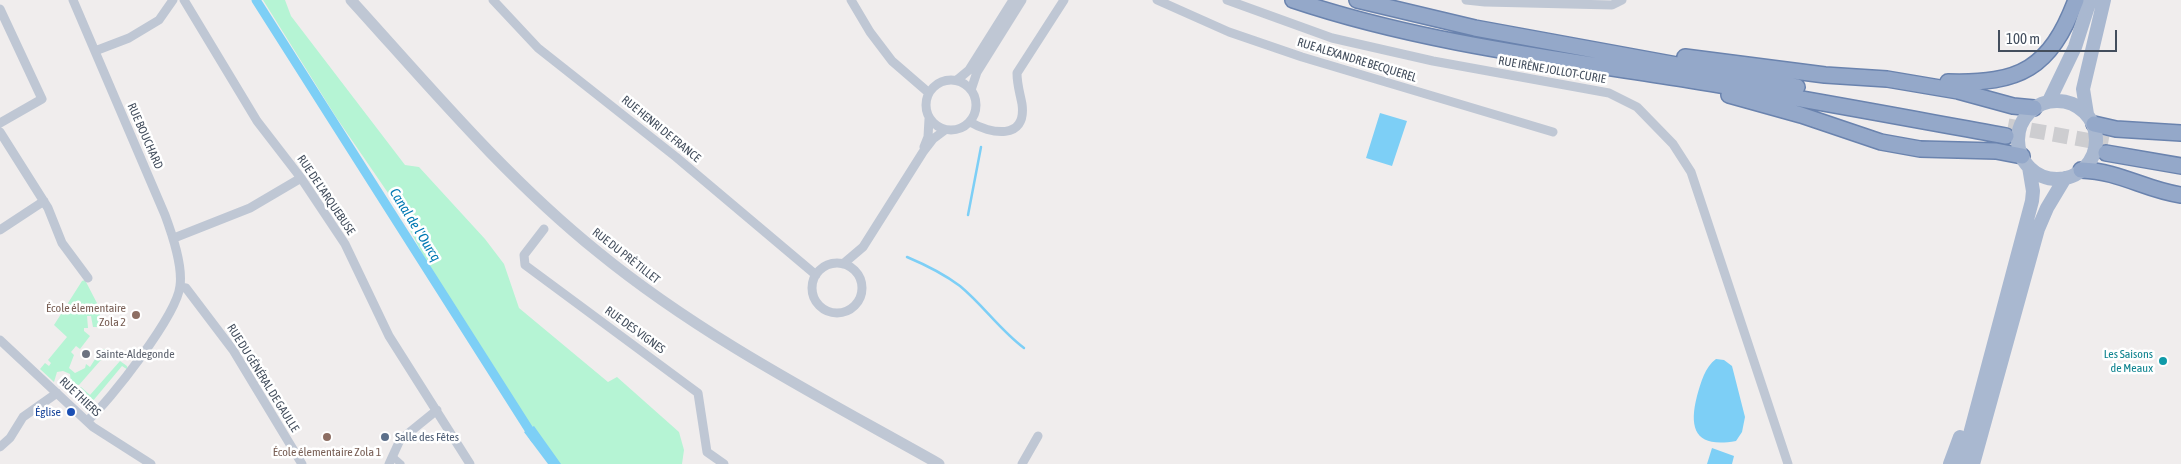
<!DOCTYPE html>
<meta charset="utf-8">
<style>
body{margin:0}
#map{position:relative;width:2181px;height:464px;overflow:hidden;background:#f0eded;font-family:"Asap Condensed",sans-serif}
canvas{display:block}
.scale{position:absolute;left:1998px;top:30px;width:119px;height:22px;box-sizing:border-box;border:2px solid #434e5d;border-top:0;padding-left:6px;font-size:15px;line-height:18px;white-space:nowrap;color:#434e5d;-webkit-text-stroke:4px #fff;paint-order:stroke}
</style>
<div id="map">
<canvas width="2181" height="464"></canvas>
<div class="scale">100 m</div>
</div>
<script>
const ctx = document.querySelector('canvas').getContext('2d');
ctx.lineJoin = 'round';
function fill(path, color) { ctx.fillStyle = color; ctx.fill(path, 'evenodd'); }
function stroke(path, color, width, dash) { ctx.strokeStyle = color; ctx.lineWidth = width; ctx.lineCap = dash ? 'butt' : 'round'; ctx.setLineDash(dash || []); ctx.stroke(path); }
function drawText(font, color, halo, rows, align = 'center') {
  ctx.font = font + ' "Asap Condensed",sans-serif'; ctx.lineWidth = 5; ctx.setLineDash([]); ctx.textBaseline = 'middle'; ctx.strokeStyle = halo; ctx.fillStyle = color; for (const [text, x, y, turn = 0] of rows) {
    ctx.save(); ctx.translate(x, y); ctx.rotate((+turn || 0) * Math.PI / 180); ctx.textAlign = isNaN(turn) ? turn : align; if (halo) ctx.strokeText(text, 0, 0); ctx.fillText(text, 0, 0); ctx.restore();
  }
}
fill(new Path2D(`
 M263 0H285L291 16 405 165 419 167 485 239 504 264 519 308 608 382 617 377 679 432 684 450 682 464H557L462 330 399 209 336 117Z
 M85 280 99 307 101 327H93L91 316H87L88 328H84V331L90 336 80 349 76 346 71 352 74 355 69 368 75 373 85 368 86 364 90 367 99 353 104 349 114 355 113 357 107 353 79 385 71 384 70 374 63 371 57 372 54 382 40 369 45 363 49 366 51 363 48 360 67 337 54 325 82 281Z
 M120 361 127 366 128 370 122 366 92 402 88 398 72 393 81 387 90 395Z`), '#b5f4d4');
fill(new Path2D(`
 M1380 113 1407 121 1392 166 1366 158Z
 M1716 359 1724 360 1732 366 1745 417 1742 432 1736 441C1697 448 1688 431 1697 396 1701 382 1705 367 1716 359Z
 M534 426 561 464H548L524 432Z
 M1712 448 1734 456 1732 464H1707Z`), '#7dcff6');
stroke(new Path2D(`
 M968 215 981 147
 M907 257C926 265 944 274 960 286 983 305 1000 330 1024 348`), '#7dcff6', 2.5);
stroke(new Path2D(`
 M256 0 535 439`), '#7dcff6', 9);
stroke(new Path2D(`
 M2008 126 2108 144`), '#cdcdd0', 15, [15, 8]);
const trunk = new Path2D(`
 M1293 0C1421 43 1557 59 1690 80 1795 97 1901 117 2006 136
 M1357 0 1475 28 1797 87
 M1685 57 1825 75 1887 79 1958 91 2013 106 2034 108
 M1948 82C2020 84 2050 69 2076 0
 M1729 95 1801 115 1881 142 1920 149 1996 151 2022 156
 M2094 124 2116 129 2181 133
 M2106 153 2181 166
 M2081 170C2120 171 2145 190 2181 195`);
stroke(trunk, '#6a83ae', 18);
stroke(new Path2D(`
 M393 457 401 464`), '#bfc7d4', 7);
stroke(new Path2D(`
 M73 0 165 215C172 234 183 265 180 286 177 315 110 401 87 421
 M184 0 257 121 301 178 345 244 389 336 470 464
 M493 0 538 48 676 157 816 275
 M851 0 870 32 892 61 929 93
 M1157 0 1229 32 1302 57 1553 132
 M1227 0 1332 38 1433 61 1609 93 1637 107 1673 144 1691 172 1788 464
 M1466 0 1485 2 1612 5 1622 0
 M0 9 42 99 0 123
 M95 51 129 38 159 20 173 0
 M926 105a25 25 0 1 1 50 0a25 25 0 1 1-50 0Z
 M957 80 969 70 1013 0
 M971 90 977 72 1022 0
 M970 122C990 134 1027 141 1022 104 1020 93 1017 85 1017 73L1064 0
 M0 132 48 208 62 243 88 278
 M924 147 928 137 929 119
 M544 229 524 255 525 265 698 393 707 452 724 464
 M0 230 44 201
 M174 238 250 208 301 178
 M812 288a25 25 0 1 1 50 0a25 25 0 1 1-50 0Z
 M843 264 863 247 923 152 933 139 945 130
 M180 287 186 288 233 350 302 464
 M0 340 93 427 151 464
 M0 447 10 438 23 417 57 393
 M389 464 400 440 437 410
 M1022 464 1038 436`), '#bfc7d4', 9);
stroke(new Path2D(`
 M351 0C430 87 506 178 598 252 702 337 822 398 939 464`), '#bfc7d4', 11);
stroke(new Path2D(`
 M2018 140a39 39 0 1 1 78 0a39 39 0 1 1-78 0Z
 M2049 101 2075 47 2090 0
 M2087 114 2083 89 2104 0
 M1950 464 1960 437
 M1962 464 2032 201 2033 191 2029 167
 M1973 464 2038 229 2047 208 2065 178`), '#a9b8d0', 14);
stroke(trunk, '#94a8c9', 15);
for (const [x, y, r, color] of [
 [136,315,5,"#8d6e63"],
 [86,354,5,"#6b7280"],
 [2163,361,5,"#0f9aa8"],
 [71,412,5,"#1a4fb4"],
 [327,437,5,"#8d6e63"],
 [385,437,5,"#5c6f8a"]
]) { const dot = new Path2D(); dot.arc(x, y, r, 0, 2 * Math.PI); ctx.fillStyle = color; ctx.fill(dot); stroke(dot, '#fff', 2); }
drawText('12px', '#434e5d', '#fff', [
 ["RUE ALEXANDRE BECQUEREL",1357,60,17],
 ["RUE IRÈNE JOLLOT-CURIE",1552,70,10],
 ["RUE HENRI DE FRANCE",661,129,39],
 ["RUE BOUCHARD",145,136,66],
 ["RUE DE L'ARQUEBUSE",326,195,56],
 ["RUE DU PRÉ TILLET",626,256,38],
 ["RUE DES VIGNES",635,330,36],
 ["RUE DU GÉNÉRAL DE GAULLE",263,378,58],
 ["RUE THIERS",80,397,43]
]);
drawText('12px', '#785e54', '#fff', [
 ["École élementaire",126,308],
 ["Zola 2",126,322],
 ["École élementaire Zola 1",327,452,"center"]
], 'right');
drawText('12px', '#5b616d', '#fff', [
 ["Sainte-Aldegonde",96,354]
], 'left');
drawText('12px', '#0d838f', '#fff', [
 ["Les Saisons",2153,354],
 ["de Meaux",2153,368]
], 'right');
drawText('12px', '#164399', '#fff', [
 ["Église",61,412]
], 'right');
drawText('12px', '#4e5e75', '#fff', [
 ["Salle des Fêtes",395,437]
], 'left');
drawText('italic 14px', '#0079b3', '#fff', [
 ["Canal de l'Ourcq",415,225,58]
]);
</script>
